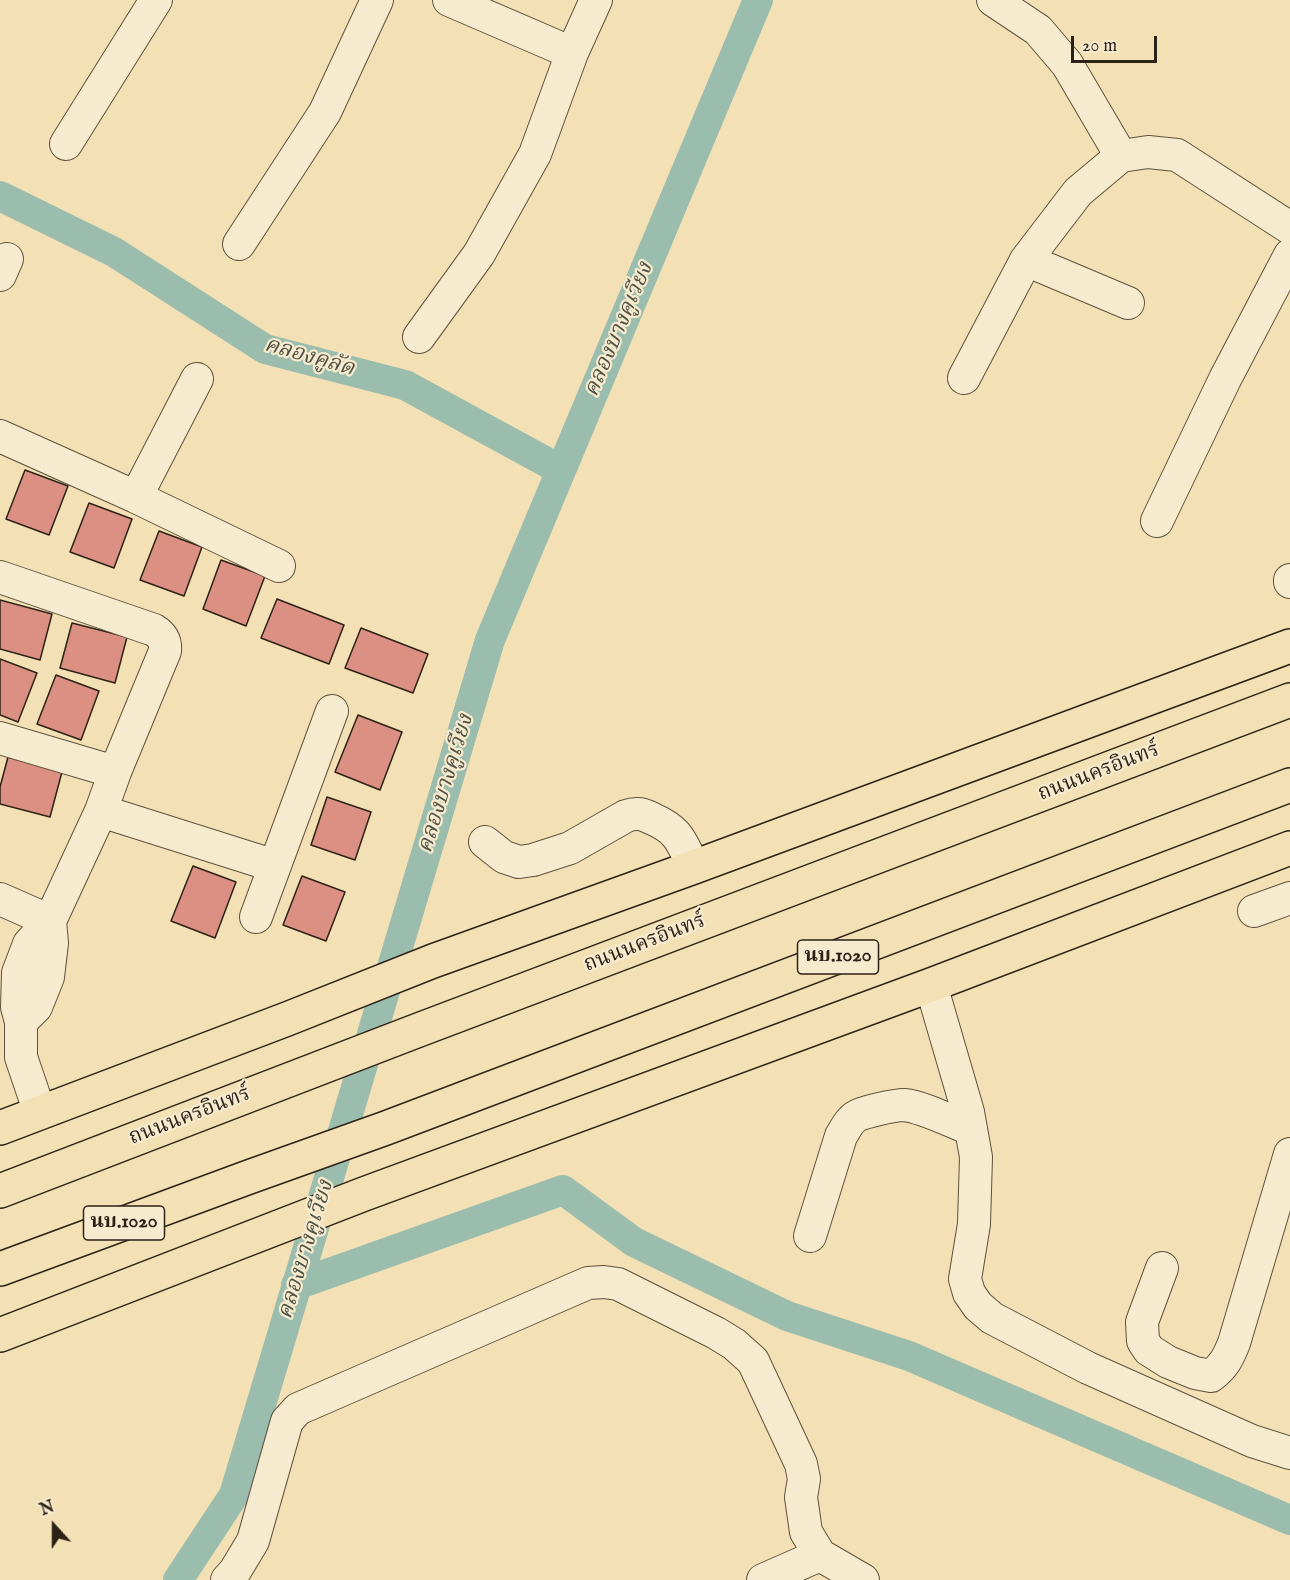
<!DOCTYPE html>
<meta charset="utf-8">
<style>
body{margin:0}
#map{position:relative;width:1290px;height:1580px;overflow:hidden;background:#f3e0b5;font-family:"IM FELL English",serif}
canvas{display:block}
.north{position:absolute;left:24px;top:1496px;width:60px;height:60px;-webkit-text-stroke:4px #f7ebcf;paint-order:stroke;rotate:339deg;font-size:16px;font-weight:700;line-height:24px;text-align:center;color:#2d2216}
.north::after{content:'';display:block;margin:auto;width:21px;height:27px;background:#2d2216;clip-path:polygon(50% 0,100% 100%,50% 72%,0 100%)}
.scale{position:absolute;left:1071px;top:36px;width:86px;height:27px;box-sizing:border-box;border:3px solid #2d2216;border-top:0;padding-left:8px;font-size:18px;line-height:21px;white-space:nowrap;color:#2d2216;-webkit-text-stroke:4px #f7ebcf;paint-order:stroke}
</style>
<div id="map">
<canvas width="1290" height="1580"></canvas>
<div class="north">N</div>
<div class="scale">20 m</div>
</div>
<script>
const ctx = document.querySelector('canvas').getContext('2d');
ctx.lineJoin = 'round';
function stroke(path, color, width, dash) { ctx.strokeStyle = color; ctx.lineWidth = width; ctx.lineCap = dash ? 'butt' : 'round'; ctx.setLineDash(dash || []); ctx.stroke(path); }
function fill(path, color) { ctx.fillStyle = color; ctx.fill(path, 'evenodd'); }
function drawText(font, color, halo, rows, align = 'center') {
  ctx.font = font + ' "IM FELL English","Noto Serif Thai",serif'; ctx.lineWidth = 4.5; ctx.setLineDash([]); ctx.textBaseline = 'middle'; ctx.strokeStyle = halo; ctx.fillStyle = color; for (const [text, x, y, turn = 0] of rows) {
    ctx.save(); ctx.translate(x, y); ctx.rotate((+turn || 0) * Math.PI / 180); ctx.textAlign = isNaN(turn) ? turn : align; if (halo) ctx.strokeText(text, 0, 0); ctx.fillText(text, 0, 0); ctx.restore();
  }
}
stroke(new Path2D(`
 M0 196 114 252 265 349 405 385 561 470
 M296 1285 563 1190 634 1242 787 1316 909 1356 1290 1520
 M178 1580 234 1495 490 640 758 0`), '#9bbdad', 30);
const building = new Path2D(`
 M25 470 68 486 49 535 6 519Z
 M89 503 132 519 114 568 70 552Z
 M159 531 202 547 184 596 140 580Z
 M221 560 265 576 246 626 203 609Z
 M277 599 344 625 329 664 261 638Z
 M0 600 52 614 40 660 0 649Z
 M72 623 127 637 115 683 60 668Z
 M361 628 428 654 413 693 345 668Z
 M0 659 37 673 18 722 0 715Z
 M56 675 99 691 81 740 37 724Z
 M358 715 402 732 380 790 335 772Z
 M8 757 62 772 50 817 0 804V787Z
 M327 797 371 812 355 860 311 845Z
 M193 866 236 882 215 938 171 921Z
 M302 876 345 892 326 941 283 925Z`);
fill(building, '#db9083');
stroke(building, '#2d2216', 1.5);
const minor = new Path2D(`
 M449 0 572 53
 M993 0 1038 30 1067 64 1121 156
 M66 144 156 0
 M239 244 325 112 377 0
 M1026 260 1128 303
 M0 275 7 259
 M419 337 479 254 535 154 572 53 596 0
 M964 378 1026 260 1078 192 1121 156 1148 152 1177 155 1290 228
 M0 436 136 497 279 566
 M136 497 197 379
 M1157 521 1225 379 1290 255
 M0 577 154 630C162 635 166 641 165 651L115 772 101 811 50 921 29 944 18 973 17 1007 21 1022V1057L40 1113
 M1290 582V580
 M0 738 115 772
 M101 811 275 866
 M485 842 504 857 519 862 533 860 570 848 626 816C637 812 643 814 653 819 680 831 681 842 694 867
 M0 899 50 921
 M1254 911 1290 898
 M256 917 332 711
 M931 985 968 1112 976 1157 974 1224 965 1279 969 1293 978 1306 992 1318 1088 1368 1252 1441 1290 1453
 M21 1022 36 1007 48 977 52 943 50 921
 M810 1236 841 1136C845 1130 848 1122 855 1117 862 1112 895 1105 904 1105 924 1107 952 1122 971 1129
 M1162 1268 1142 1322 1143 1341 1149 1350 1168 1362 1195 1373 1211 1376C1224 1366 1228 1358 1234 1343L1290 1154
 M227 1580 235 1571 253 1541 287 1421 298 1409 588 1283 604 1282 618 1284 716 1333 734 1344 753 1361 801 1464 804 1479 801 1497 806 1532 820 1555 863 1580
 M763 1580 820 1555`);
const major = new Path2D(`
 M0 1128 287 1019 433 961 694 867 1290 646
 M0 1191 416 1031 1290 700
 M0 1269 249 1177 386 1128 1290 785
 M0 1335 364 1194 931 985 1290 848`);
stroke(minor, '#5e523e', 34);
stroke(major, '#2d2216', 36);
stroke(minor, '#f7ebcf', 32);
stroke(major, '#f3e0b5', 33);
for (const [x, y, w] of [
 [838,957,81],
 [124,1223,81]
]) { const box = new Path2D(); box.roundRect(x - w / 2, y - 17, w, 34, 4.5); ctx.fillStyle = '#f7ebcf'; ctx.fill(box); stroke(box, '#2d2216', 1.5); }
drawText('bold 20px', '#2d2216', null, [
 ["นบ.1020",838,957],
 ["นบ.1020",124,1223]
]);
drawText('21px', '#2d2216', '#f7ebcf', [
 ["ถนนนครอินทร์",1099,773,-21],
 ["ถนนนครอินทร์",645,944,-21],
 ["ถนนนครอินทร์",190,1117,-21]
]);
drawText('italic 22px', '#4e5043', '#f7ebcf', [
 ["คลองบางคูเวียง",620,330,-67],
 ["คลองคูลัด",309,358,16],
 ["คลองบางคูเวียง",447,784,-73],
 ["คลองบางคูเวียง",307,1250,-73]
]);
</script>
